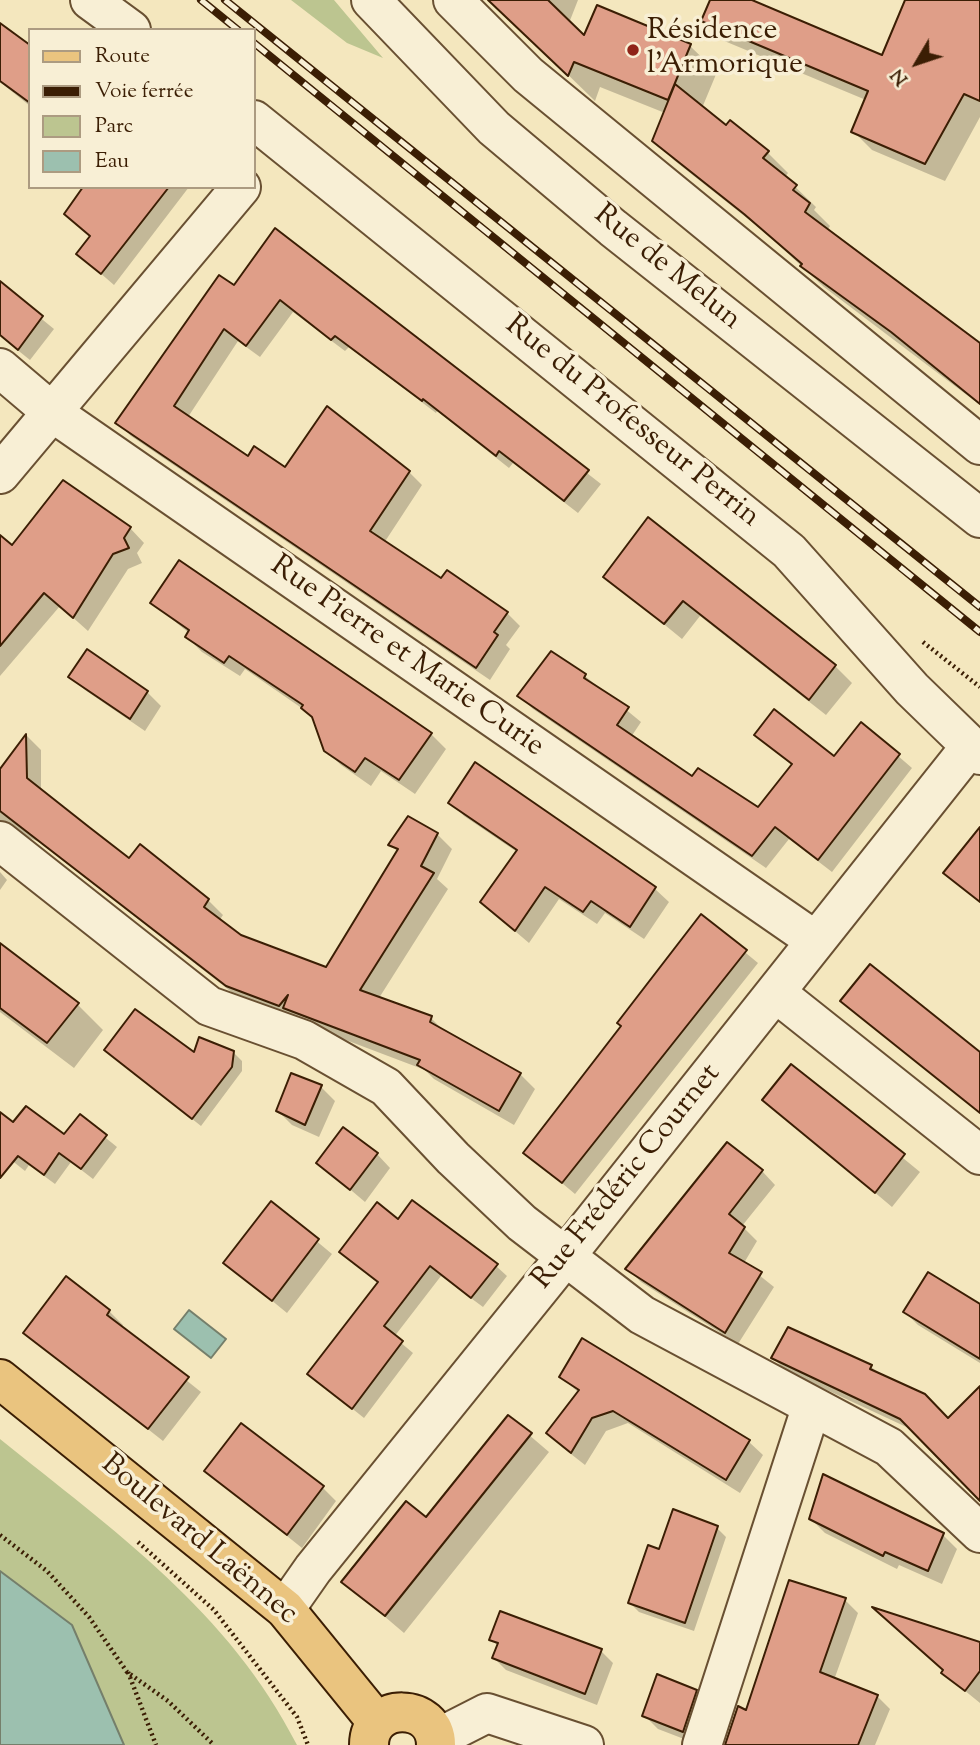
<!DOCTYPE html>
<meta charset="utf-8">
<style>
body{margin:0}
#map{position:relative;width:980px;height:1745px;overflow:hidden;background:#f4e7be;font-family:"Sorts Mill Goudy",serif}
canvas{display:block}
.legend{position:absolute;left:28px;top:28px;width:228px;height:161px;box-sizing:border-box;background:#f8efd5;border:2px solid #ac9b81;margin:0;padding:9px 12px;list-style:none;font-size:21px;color:#3b1e04}
.legend li{display:flex;align-items:center;gap:14px;height:35px}
.legend b{width:35px;border:2px solid #ac9b81}
.north{position:absolute;left:882px;top:28px;width:70px;height:70px;-webkit-text-stroke:5px #f8efd5;paint-order:stroke;rotate:231deg;font-size:19px;font-weight:700;line-height:28px;text-align:center;color:#3b1e04}
.north::after{content:'';display:block;margin:auto;width:24px;height:32px;background:#3b1e04;clip-path:polygon(50% 0,100% 100%,50% 72%,0 100%)}
</style>
<div id="map">
<canvas width="980" height="1745"></canvas>
<ul class="legend">
<li><b style="height:9px;background:#eac47f"></b>Route</li>
<li><b style="height:9px;background:#3b1e04"></b>Voie ferrée</li>
<li><b style="height:19px;background:#bcc590"></b>Parc</li>
<li><b style="height:19px;background:#9cc0af"></b>Eau</li>
</ul>
<div class="north">N</div>
</div>
<script>
const ctx = document.querySelector('canvas').getContext('2d');
ctx.lineJoin = 'round';
function fill(path, color) { ctx.fillStyle = color; ctx.fill(path, 'evenodd'); }
function stroke(path, color, width, dash) { ctx.strokeStyle = color; ctx.lineWidth = width; ctx.lineCap = dash ? 'butt' : 'round'; ctx.setLineDash(dash || []); ctx.stroke(path); }
function drawText(font, color, halo, rows, align = 'center') {
  ctx.font = font + ' "Sorts Mill Goudy",serif'; ctx.lineWidth = 7; ctx.setLineDash([]); ctx.textBaseline = 'middle'; ctx.strokeStyle = halo; ctx.fillStyle = color; for (const [text, x, y, turn = 0] of rows) {
    ctx.save(); ctx.translate(x, y); ctx.rotate((+turn || 0) * Math.PI / 180); ctx.textAlign = isNaN(turn) ? turn : align; if (halo) ctx.strokeText(text, 0, 0); ctx.fillText(text, 0, 0); ctx.restore();
  }
}
fill(new Path2D(`
 M291 0H334L383 58 347 43Z
 M0 1439C113 1530 230 1612 297 1745H124L72 1626 0 1571Z`), '#bcc590');
const water = new Path2D(`
 M189 1310 226 1339 211 1358 174 1329Z
 M0 1571 72 1625 124 1745H0Z`);
fill(water, '#9cc0af');
stroke(water, '#757f6b', 2);
fill(new Path2D(`
 M491 0H578L569 23 585 38 690 46 717 72 702 108 726 128 767 152 788 173 785 177 816 207 814 210 830 226 827 231 980 346V405L824 287 767 234 675 161 654 140 665 113 600 87 595 101Z
 M711 0H747L883 57 906 0H980V117L945 181 872 150 853 131 866 100 722 40 703 21Z
 M0 26 30 48V106L0 82Z
 M85 187H189L114 285 91 265V237Z
 M275 230 601 484 578 513 513 463 509 468 437 411 436 413 349 347 345 351 293 312 260 357 238 341 188 417 248 459 286 470 409 472 422 485 384 543 441 581 507 613 520 626 506 645 510 649 490 680 131 436 118 423 234 287Z
 M0 285 54 329 30 360 0 336Z
 M648 520 835 666 852 683 826 715 700 616 682 639 605 576Z
 M130 528 144 543 137 553 142 563 128 569 88 631 60 606 0 676V562Z
 M152 603 431 734 446 749 415 794 381 771 371 786 341 765 325 750 315 721 303 709 245 669 240 676 202 652 187 637 189 633Z
 M87 652 147 692 161 706 145 731 85 690 71 677Z
 M585 676 641 722 631 737 693 778 758 810 793 766 756 735 834 758 861 724 912 768 832 872 789 839 766 868 533 709 520 696Z
 M27 736 41 750V791L129 860 140 847 208 900 223 915 219 921 240 936 327 969 398 852 391 844 437 834 452 849 437 879 448 889 379 998 431 1018 446 1033 520 1074 535 1089 514 1125 434 1079 425 1070 243 1001 39 842 19 833 0 840V772Z
 M475 764 655 889 669 902 644 939 605 913 597 924 559 899 529 943 496 915 517 852 464 816 451 802Z
 M0 872 7 880 0 890Z
 M701 916 758 963 575 1194 526 1153 623 1027Z
 M0 945 77 1004 103 1030 74 1068 0 1012Z
 M233 1052 242 1061V1071L201 1126 115 1058Z
 M791 1066 920 1172 892 1207 765 1100Z
 M321 1087 335 1101 319 1137 292 1125 278 1111Z
 M0 1114 14 1125 64 1137 80 1117 117 1147 93 1179 71 1162 55 1184 29 1165 25 1171 0 1151Z
 M377 1154 390 1168 365 1202 319 1163Z
 M762 1171 775 1185 742 1226 757 1241 744 1263 774 1287 738 1344 641 1282 628 1269Z
 M272 1204 332 1254 287 1313 226 1263Z
 M398 1221 496 1266 507 1276 483 1307 441 1276 394 1337 413 1353 364 1418 309 1374 379 1284 341 1252Z
 M66 1278 109 1311 123 1325 121 1328 201 1392 163 1441 26 1333Z
 M980 1306V1363L918 1325 905 1312Z
 M583 1341 749 1442 763 1455 740 1493 628 1423 606 1431 585 1465 562 1447 549 1433 579 1393 561 1377Z
 M773 1358 871 1367 948 1420 980 1388V1498L915 1431 786 1371Z
 M508 1417 549 1452 404 1633 344 1582 426 1520Z
 M206 1471 322 1487 336 1501 302 1548Z
 M824 1476 943 1535 957 1549 942 1584 899 1565 897 1569 825 1533 811 1519Z
 M717 1528 726 1537 694 1631 639 1612 630 1603 660 1551Z
 M845 1600 858 1613 834 1680 877 1696 890 1709 875 1745H727L747 1712Z
 M491 1639 601 1651 613 1663 597 1705 506 1670 494 1658 498 1646Z
 M980 1644V1703L943 1673Z
 M696 1692 710 1706 697 1744 658 1729 644 1715Z`), '#0003');
const building = new Path2D(`
 M488 0H548L584 35 597 5 691 44 668 100 574 62 568 76Z
 M710 0H752L882 55 905 0H980V101L964 94 925 164 851 132 868 91 701 21Z
 M0 23 30 45V103L0 81Z
 M675 84 726 125 730 120 769 151 763 158 797 185 793 190 810 203 805 212 980 343V404L891 332 800 266 802 264 744 214 652 141Z
 M83 187H169L101 274 76 254 90 236 64 214Z
 M275 228 589 470 564 501 499 451 496 456 423 399 422 401 335 336 331 340 280 300 246 346 224 329 174 406 248 456 254 446 285 467 327 406 410 471 370 531 441 578 447 570 508 612 494 632 498 635 476 668 115 423 219 275 234 285Z
 M0 281 43 316 18 350 0 335Z
 M63 480 131 527 124 538 129 548 113 554 73 618 44 593 0 646V535L12 545Z
 M648 517 836 665 809 700 683 601 664 624 603 577Z
 M179 560 432 733 399 780 365 758 355 772 324 751 312 717 301 708 303 705 229 656 224 663 185 637 189 630 150 603Z
 M87 649 148 691 130 719 68 677Z
 M551 651 586 674 584 678 629 707 617 725 692 776 698 768 758 807 792 764 754 735 774 709 834 756 861 722 900 754 818 860 775 827 752 856 517 696Z
 M26 734 27 778 89 827 129 858 140 844 209 899 204 907 241 935 326 967 398 849 388 845 408 816 438 833 421 866 434 873 360 990 432 1016 430 1022 521 1073 499 1111 417 1065 420 1060 283 1008 288 995 279 1006 226 986 0 811V769Z
 M475 762 656 887 630 927 591 901 583 912 545 887 515 931 480 902 517 850 448 803Z
 M980 827V902L943 873Z
 M701 914 747 950 562 1183 523 1153 621 1026 617 1023Z
 M0 943 79 1003 47 1043 0 1008Z
 M870 964 980 1052V1113L840 1001Z
 M135 1009 194 1052 199 1037 234 1051 232 1067 192 1119 104 1050Z
 M791 1064 905 1154 875 1193 762 1100Z
 M291 1073 322 1085 305 1125 276 1111Z
 M26 1106 64 1134 80 1114 107 1135 81 1169 59 1153 44 1175 18 1156 0 1178V1112L13 1122Z
 M343 1127 378 1153 350 1190 316 1163Z
 M727 1142 763 1170 729 1214 745 1227 729 1253 762 1272 725 1333 625 1269Z
 M412 1200 498 1264 471 1298 430 1266 384 1326 403 1341 352 1409 307 1374 378 1282 339 1252 377 1202 398 1219Z
 M271 1201 319 1239 272 1301 223 1263Z
 M928 1272 980 1304V1359L903 1312Z
 M66 1276 110 1310 107 1315 189 1377 148 1429 23 1333Z
 M788 1327 872 1365 870 1369 925 1394 948 1418 980 1386V1501L900 1419 771 1358Z
 M582 1338 750 1440 726 1480 613 1411 592 1418 571 1453 546 1433 579 1390 559 1377Z
 M508 1415 532 1433 385 1616 341 1582 406 1501 426 1517Z
 M241 1423 324 1486 287 1535 204 1471Z
 M823 1474 944 1533 928 1571 885 1552 883 1556 809 1519Z
 M673 1509 718 1526 685 1623 628 1603 648 1545 659 1549Z
 M789 1580 846 1598 820 1672 878 1695 858 1745H725L738 1706 746 1710Z
 M872 1607 980 1642V1671L965 1691 941 1673 943 1670Z
 M500 1611 602 1649 585 1694 492 1658 498 1643 489 1640Z
 M657 1674 697 1690 683 1732 642 1716Z`);
fill(building, '#df9e88');
stroke(building, '#3b1e04', 2);
const minor = new Path2D(`
 M90 0 131 30
 M371 0 494 128 613 228 980 518
 M453 0 528 75 980 445
 M254 120 789 551 912 689 980 755
 M0 368 53 413 816 941
 M0 474 241 187
 M0 841 209 1006 304 1040 386 1087 453 1158 522 1223 642 1315 889 1447 980 1533
 M776 993 980 1155
 M285 1609 313 1569 549 1277 970 747
 M436 1739 487 1713 584 1745
 M702 1745 811 1408`);
const major = new Path2D(`
 M0 1379 285 1609 377 1722
 M369 1745C369 1701 436 1702 436 1745`);
stroke(minor, '#695032', 42);
stroke(major, '#3b1e04', 42);
stroke(new Path2D(`
 M923 642 980 687
 M0 1535 47 1571 89 1617 127 1672 168 1701 214 1745
 M138 1542 214 1610 297 1717 308 1745
 M128 1672 156 1745`), '#3b1e04', 4.5, [2, 3.5]);
stroke(minor, '#f8efd5', 38);
stroke(major, '#eac47f', 38);
const rail = new Path2D(`
 M201 0 238 30
 M225 0 980 607
 M254 43 980 632`);
stroke(rail, '#3b1e04', 8);
stroke(rail, '#f8efd5', 5, [16]);
for (const [x, y, r, color] of [
 [633,50,7,"#8f2418"]
]) { const dot = new Path2D(); dot.arc(x, y, r, 0, 2 * Math.PI); ctx.fillStyle = color; ctx.fill(dot); stroke(dot, '#f8efd5', 2.5); }
drawText('30px', '#3b1e04', '#f8efd5', [
 ["Résidence",647,33],
 ["l'Armorique",647,67]
], 'left');
drawText('30px', '#3b1e04', '#f8efd5', [
 ["Rue de Melun",666,269,39],
 ["Rue du Professeur Perrin",631,423,39],
 ["Rue Pierre et Marie Curie",406,658,35],
 ["Rue Frédéric Cournet",628,1178,-51],
 ["Boulevard Laënnec",198,1541,40]
]);
</script>
